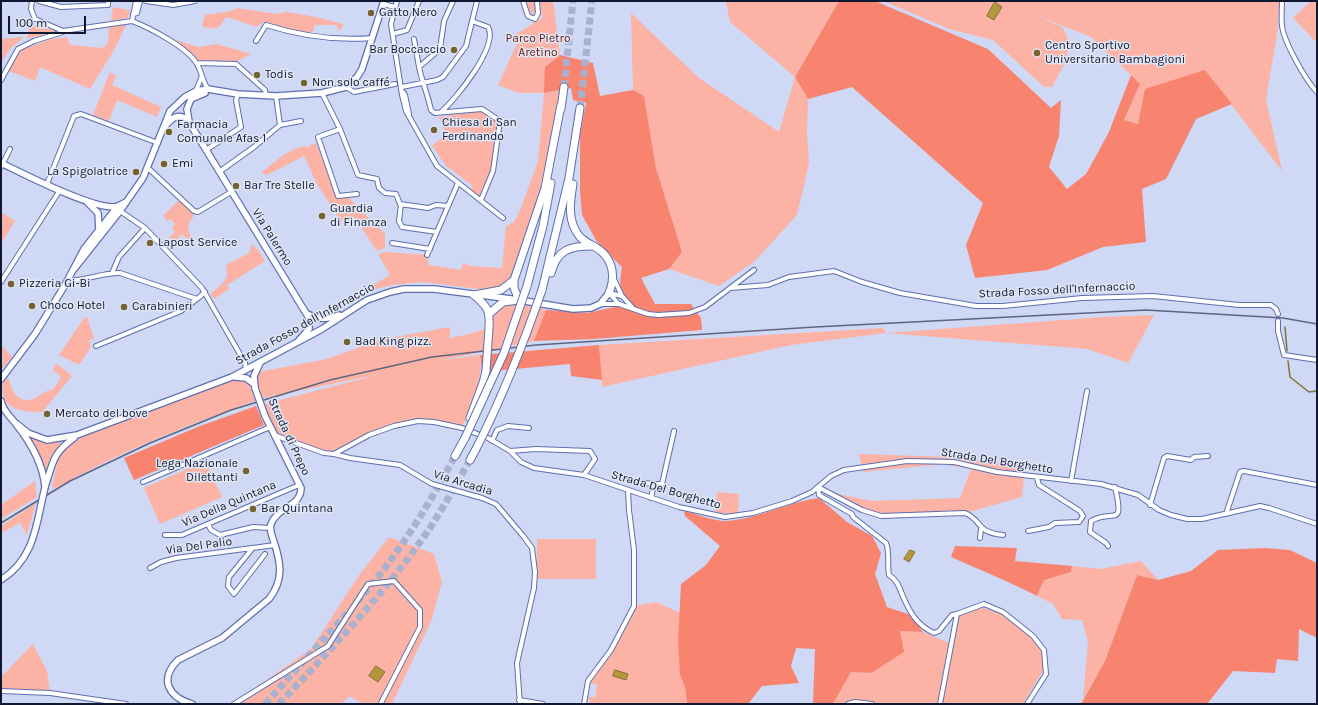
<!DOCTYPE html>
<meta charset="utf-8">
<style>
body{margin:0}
#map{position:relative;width:1318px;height:705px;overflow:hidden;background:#cfd8f5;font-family:Karla,sans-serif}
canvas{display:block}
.frame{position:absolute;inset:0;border:2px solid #101730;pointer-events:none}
.scale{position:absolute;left:8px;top:16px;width:78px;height:18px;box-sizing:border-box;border:2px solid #101730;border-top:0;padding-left:5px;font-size:12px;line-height:14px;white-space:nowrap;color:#101730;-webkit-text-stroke:3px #e1e6f5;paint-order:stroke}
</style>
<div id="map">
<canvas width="1318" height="705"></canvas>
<div class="frame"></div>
<div class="scale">100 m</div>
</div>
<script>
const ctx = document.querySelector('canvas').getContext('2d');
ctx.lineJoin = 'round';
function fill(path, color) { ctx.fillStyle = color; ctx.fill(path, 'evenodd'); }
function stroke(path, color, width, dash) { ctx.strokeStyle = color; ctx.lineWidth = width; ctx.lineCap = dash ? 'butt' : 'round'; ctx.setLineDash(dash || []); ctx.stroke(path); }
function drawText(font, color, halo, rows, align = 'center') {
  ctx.font = font + ' Karla,sans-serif'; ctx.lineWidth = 3; ctx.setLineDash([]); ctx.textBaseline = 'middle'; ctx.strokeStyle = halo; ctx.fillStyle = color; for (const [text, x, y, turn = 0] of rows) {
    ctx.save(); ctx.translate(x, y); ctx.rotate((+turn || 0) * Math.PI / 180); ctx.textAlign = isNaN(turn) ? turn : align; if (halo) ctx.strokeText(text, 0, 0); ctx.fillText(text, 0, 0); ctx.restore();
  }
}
fill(new Path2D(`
 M526 1H534L536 11 531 14Z
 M540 1H553L560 55 545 67V93L560 90 546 179 516 267 506 285 487 290 422 282 392 285 366 292 365 290 390 275 378 254 385 252 427 255 429 265 461 270 463 263 470 266 502 268 506 226 514 222 521 208 538 161 544 93H518L498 85 518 41 516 34 542 18Z
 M726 1H839L795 77 808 99 807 133 809 163 797 215 755 261 719 286 669 269 682 252 656 168 644 96 633 90 631 13 699 78 779 132 795 77 730 22Z
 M883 1H1279L1278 29 1266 99 1282 171 1205 70 1138 124 1124 120 1140 84 1091 37 1033 14 1062 27 1070 42 1065 63 1052 87H1044L993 40 949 29Z
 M1311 1H1314L1317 4V43L1293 18Z
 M113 7 130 10 128 18 111 21Z
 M237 8 276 14 287 12 316 17 343 24 342 28 338 31 337 25H315L312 33 289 30 263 22 257 27 226 17C219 29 218 30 204 27L202 25 205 15 231 11Z
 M127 23 114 50 90 89 40 67 35 81 9 71 20 50 51 39 67 37 70 45 103 48 108 43 109 28Z
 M30 26H41L57 31 27 39Z
 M24 37 10 49 1 63V39Z
 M176 40 198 47 217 44 251 54 236 62 198 61Z
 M110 72 116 76 112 85 161 107 157 117 117 100 109 121 93 115Z
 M477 111 486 114 497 122C494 148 494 174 479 196L470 190 473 186 446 166 432 146 446 134 439 117Z
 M316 143 337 197 346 195 385 234V248L377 251 355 218 349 217 341 221 317 184 304 156 267 175 261 173C274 163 294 143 311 147L310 145Z
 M179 200 190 210 194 216C185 226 188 230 193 241L191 243 182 234 173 243 169 237 175 232 172 227 175 224 170 219 167 221 163 216Z
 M1 212 15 221 1 244Z
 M252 244 256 249H258L265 261 227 285 229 289 214 299 210 294C222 284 230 281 226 265L249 253Z
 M528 304 546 310 534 341 438 361 480 355C483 382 473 404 462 428L434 422 394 426 369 435 342 451 324 453 273 434 261 405 380 374 263 398 257 384 258 372 327 359 379 340 450 327V338L469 334 492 327 493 314 501 305Z
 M1154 315 1128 363 1087 349 886 333 791 345 602 387 599 345 883 328 886 333 1104 317Z
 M87 317 94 339 89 340 91 347 79 365 59 355 84 318Z
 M3 347 12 357 1 370 3 360 1 350Z
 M56 363 72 376 43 411C37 413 31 412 25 411 4 407 0 398 4 378L9 379C11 389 16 401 29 400 34 400 38 396 43 393 45 391 49 391 51 390 56 387 59 381 61 377L53 370Z
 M240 378 249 382 255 401C186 425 117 453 54 489L52 486 60 451 88 433 232 379Z
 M24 434 42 442 62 441 51 456 46 475 42 459Z
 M859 454 949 457 1025 466 1022 497 965 513 872 514 825 491 871 501 960 498 971 469 943 464 863 472Z
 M205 461 222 497 160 524 144 488Z
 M35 481 37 497 1 519V505Z
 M717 492 739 494 738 514 715 513Z
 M36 503 27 535 20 523 1 533V526Z
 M389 537 434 554 442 582 432 619 392 704H364L349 696 342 704H232L311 649 359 575Z
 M537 539H596V579H537Z
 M1141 561 1158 580 1137 575 1105 661 1083 699 1088 642 1082 620 1062 619 1053 604 1037 596 1044 580 1071 572 1072 566 1100 569Z
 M656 602 680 613V675L685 687 687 704H591L588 697H595L597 684 590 683 605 662 634 606Z
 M983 608 1005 615 1043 648 1044 669 1023 704H942L958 614Z
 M900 631 923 632 949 643 937 704H833L851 672 871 673Z
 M33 644 47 671 50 693 1 691V677Z`), '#fcb3a5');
fill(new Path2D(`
 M839 1H875L988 49 1051 108 1061 100 1059 136 1049 167 1067 189 1086 174 1109 132 1131 75 1140 84 1124 120 1138 124 1145 89 1205 70 1232 104 1196 119 1166 179 1142 189 1146 242 1103 247 1047 270 975 278 966 245 983 203 852 87 808 99 795 77Z
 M560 55 593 63 600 96 633 90 644 96 656 168 682 252 669 269 641 278 655 304H691L701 318 702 330 594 339 534 341 546 310 587 313 619 306 628 309 631 303C619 290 619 285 622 267L597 242 582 215 580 190V135L586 103 573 100 571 88 544 93 545 67Z
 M599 345 602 380 571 376 570 364 482 372 480 355Z
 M256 406 264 425 134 480 124 458 200 426Z
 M819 498 847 522 872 536 881 553 875 574 887 607 911 615 923 632 900 631 904 652 871 673 851 672 833 704H813L815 649 796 648 791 666 799 683 762 686 748 704H687L685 687 680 675 678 641 681 584 706 565 720 546 685 516 684 511C697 514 713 521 726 521 758 519 788 502 819 498Z
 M955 546 1017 548 1015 561 1072 566 1071 572 1044 580 1037 596C1008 581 980 570 951 557Z
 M1265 548 1290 550 1317 563V638L1299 629 1298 661 1277 659 1275 673 1233 671 1207 704H1081L1105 661 1137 575 1158 580 1191 571 1218 550Z`), '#f88470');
const water = new Path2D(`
 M995 2 1002 7 994 20 987 16Z
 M910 550 915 552 909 562 904 559Z
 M376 666 385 672 378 682 369 676Z
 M615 670 628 674 626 680 613 676Z`);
fill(water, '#b5973b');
stroke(water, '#847138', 1);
stroke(new Path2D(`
 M1285 327 1287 351
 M1288 361 1290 377 1309 392 1317 391`), '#847138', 1.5);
stroke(new Path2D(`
 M564 87 573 1
 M580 108 592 1
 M357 602C396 558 428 507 455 456
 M265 704 350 610
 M279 704C332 648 386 592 430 528 444 506 457 483 470 460`), '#a9b1ce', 7, [7, 3.5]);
const street = new Path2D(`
 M32 1 31 9 35 19 63 31 132 21
 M39 1 61 7 108 5V1
 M146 1 173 5 195 1
 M397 1 391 24 402 95 406 111 437 166 503 218
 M453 1 444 21 440 49 419 67C422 82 428 95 431 110L435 113 482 109 500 121 493 171 481 200
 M523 1 528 16 535 19 538 13 537 1
 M1282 1C1282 9 1281 18 1282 26 1284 42 1306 81 1317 92
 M383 4 395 7
 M133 14 137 13 140 1
 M132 21C150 28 187 47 197 64 202 72 202 81 208 89
 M132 21 136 1
 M393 34 407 30 419 1
 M414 39 419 67
 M256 41 266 25C301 36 336 41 372 38
 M197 63 236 64 265 90 266 96
 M1 80 18 49 34 41 63 32
 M346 87 354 92 395 84
 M402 87 437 80 443 77 466 46 477 1
 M196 91 201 78
 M403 92 405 95 409 114
 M322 93 340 129 358 175 377 179 379 188 385 193 396 194 400 204 428 208 436 205 448 206
 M441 112C456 99 499 46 488 27L472 21
 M280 125 301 121
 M340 129 318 137 338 196 357 194
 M206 150 241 127 236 100 238 94
 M1 167 10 149
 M148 168 194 211 198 212 231 192
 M219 172 254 147 280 125 276 96
 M47 184 74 116 81 114 158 143
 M401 204 399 221 402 227 437 232
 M120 211 145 228 202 288 245 363 246 370
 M392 243 430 249
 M427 255 458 183
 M112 273 119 257 145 228
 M614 279 622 296
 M68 280C85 282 102 272 120 273L197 299 181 311 96 346
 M1 282 60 190
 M730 288 768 285 789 277 834 271 862 282 900 293 976 306H1003L1082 298 1153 296 1239 305H1271L1276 309 1278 314
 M609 293 622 296 632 307
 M609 293 618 303
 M197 299 205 292
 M600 304H619L648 314 658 315 689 313 705 307 754 270
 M1278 321V331L1284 355 1317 360
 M274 435 324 453 334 454 369 435 394 426 418 421 434 422 462 428 488 438 510 451 521 462 534 468 584 475 679 507 725 517 753 513 792 501 812 492 831 476 844 470 907 461 954 462 997 472 1101 484 1138 495 1159 510 1171 515 1187 519H1202L1260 506 1269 508 1317 524
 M492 441 497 430 508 426 529 428
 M510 451 536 449 590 451 595 459 584 475
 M334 454 350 458 400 465 432 484 482 498 496 504 524 537 532 548 535 572 534 588 517 663 520 704
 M1071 481 1087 391
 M143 482 270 427
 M636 482 654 484
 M818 487 819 495 852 514 853 517 886 543C890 552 887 564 889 575 899 581 900 591 905 601 912 616 919 626 934 633L939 631 952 615 957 614
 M818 487 862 510 881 516 965 513C983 520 974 532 1003 535
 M651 498 654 484H662L674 431
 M1150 505 1164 458 1167 456 1191 460 1194 457 1208 456
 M1226 514 1240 472 1244 471 1317 485
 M208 524 211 530 220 535 253 527 270 528
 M1028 531 1049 527 1055 523 1079 522 1083 516 1080 511 1039 485 1037 478
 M165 535H182L299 485
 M980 538 981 529
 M1108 546 1106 543 1090 532 1091 521C1113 508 1125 530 1115 487
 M252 549 229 577 228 586 234 594 265 554
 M150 568 161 562 176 558 275 545
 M1 691 50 693 126 704
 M519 700 543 704
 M234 704 328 646 368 584 394 581 420 610V627L381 703
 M584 704 588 681 611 650 634 606V550L629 510 628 491
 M848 704 855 702 872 704
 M940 704 957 614 984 604 1003 612 1033 636 1044 650 1046 674 1027 704`);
const secondary = new Path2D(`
 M205 93 191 99 187 109 189 122 309 318V329L299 340
 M164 128C171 118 178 112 189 121
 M1 163C22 173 99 213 118 206
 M88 203 98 213 99 230
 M74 269 120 211 143 178 170 111 185 97 196 91 208 89 238 94 276 96 322 93 346 87 357 77 362 69 384 1
 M307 314C318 319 327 320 339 315
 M235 377 246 378 254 384
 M1 379 35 334 65 285 84 249 118 206 126 202
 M255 388 254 376 260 363
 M1 401C3 411 10 416 16 424 31 443 43 463 45 487
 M17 424 28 433 47 440 77 435 232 377 322 329 367 300 390 292 404 289H434L519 300 573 309 591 308 600 304 609 293
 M46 484C53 461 54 452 74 438
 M1 580C29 562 35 536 41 505
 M192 704C168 697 159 679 178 660L222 638 269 599C284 580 281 563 274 542 272 536 269 530 271 524 277 507 301 507 301 488L265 416`);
const highway = new Path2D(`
 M561 109 564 87
 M573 184C570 202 567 222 580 237 586 243 595 246 601 251 614 262 615 279 609 293
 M551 273C557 250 569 246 592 246
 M527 286 543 226 551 183
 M542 290 569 178 580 108
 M474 295 501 290 514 280 545 188 561 105
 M474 295C488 307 490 310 489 328
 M490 313 503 302 519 300 514 288V280
 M470 418 483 383 486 371
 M455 456 465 438
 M470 460 476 449`);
stroke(street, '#5d6fb0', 6);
stroke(secondary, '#5d6fb0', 8);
stroke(highway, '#5d6fb0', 9);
stroke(street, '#fff', 4);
stroke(secondary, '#fff', 5.5);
stroke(highway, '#fff', 7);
stroke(new Path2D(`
 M1 523 70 481 150 443 231 410 330 380 432 357 536 345 815 327 1146 310 1283 318 1317 324`), '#5e6681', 1.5);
const secondaryBridge = new Path2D(`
 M255 388 265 416
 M41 505 45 487`);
const highwayBridge = new Path2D(`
 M486 371 489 328
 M465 438 504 353 527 286
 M476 449C502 398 523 345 542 290`);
stroke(secondaryBridge, '#5d6fb0', 8, []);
stroke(highwayBridge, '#5d6fb0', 9, []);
stroke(secondaryBridge, '#fff', 5.5);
stroke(highwayBridge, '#fff', 7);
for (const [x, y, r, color] of [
 [371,13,4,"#736330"],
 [454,50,4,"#736330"],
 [1037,53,4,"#736330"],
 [257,75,4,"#736330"],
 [304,83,4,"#736330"],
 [434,130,4,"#736330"],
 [169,132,4,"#736330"],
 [164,164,4,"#736330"],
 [136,172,4,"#736330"],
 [236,186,4,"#736330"],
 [322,216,4,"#736330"],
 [150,243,4,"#736330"],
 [11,284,4,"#736330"],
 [32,306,4,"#736330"],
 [124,307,4,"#736330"],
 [347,342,4,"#736330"],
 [47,414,4,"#736330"],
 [246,471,4,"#736330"],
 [253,509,4,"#736330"]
]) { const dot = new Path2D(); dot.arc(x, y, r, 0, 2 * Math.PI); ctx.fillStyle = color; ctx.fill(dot); stroke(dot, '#e1e6f5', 1.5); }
drawText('12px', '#101730', '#e1e6f5', [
 ["Gatto Nero",379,13],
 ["Centro Sportivo",1045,46],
 ["Universitario Bambagioni",1045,60],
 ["Bar Boccaccio",446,50,"right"],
 ["Todis",265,75],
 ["Non solo caffé",312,83],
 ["Chiesa di San",442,123],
 ["Ferdinando",442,137],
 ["Farmacia",177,125],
 ["Comunale Afas 1",177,139],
 ["Emi",172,164],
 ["La Spigolatrice",128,172,"right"],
 ["Bar Tre Stelle",244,186],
 ["Guardia",330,209],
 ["di Finanza",330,223],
 ["Lapost Service",158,243],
 ["Pizzeria Gi-Bi",19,284],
 ["Choco Hotel",40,306],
 ["Carabinieri",132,307],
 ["Bad King pizz.",355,342],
 ["Mercato del bove",55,414],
 ["Lega Nazionale",238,464,"right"],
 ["Dilettanti",238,478,"right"],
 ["Bar Quintana",261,509]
], 'left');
drawText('12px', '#611a10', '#e1e6f5', [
 ["Parco Pietro",538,39],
 ["Aretino",538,53]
]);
drawText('12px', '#101730', '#e1e6f5', [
 ["Via Palermo",272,237,58],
 ["Strada Fosso dell'Infernaccio",1057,290,-3],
 ["Strada Fosso dell'Infernaccio",305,324,-29],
 ["Strada di Prepo",289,437,65],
 ["Strada Del Borghetto",997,461,9],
 ["Via Arcadia",463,483,17],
 ["Strada Del Borghetto",666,490,16],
 ["Via Della Quintana",229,504,-23],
 ["Via Del Palio",199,546,-8]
]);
</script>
